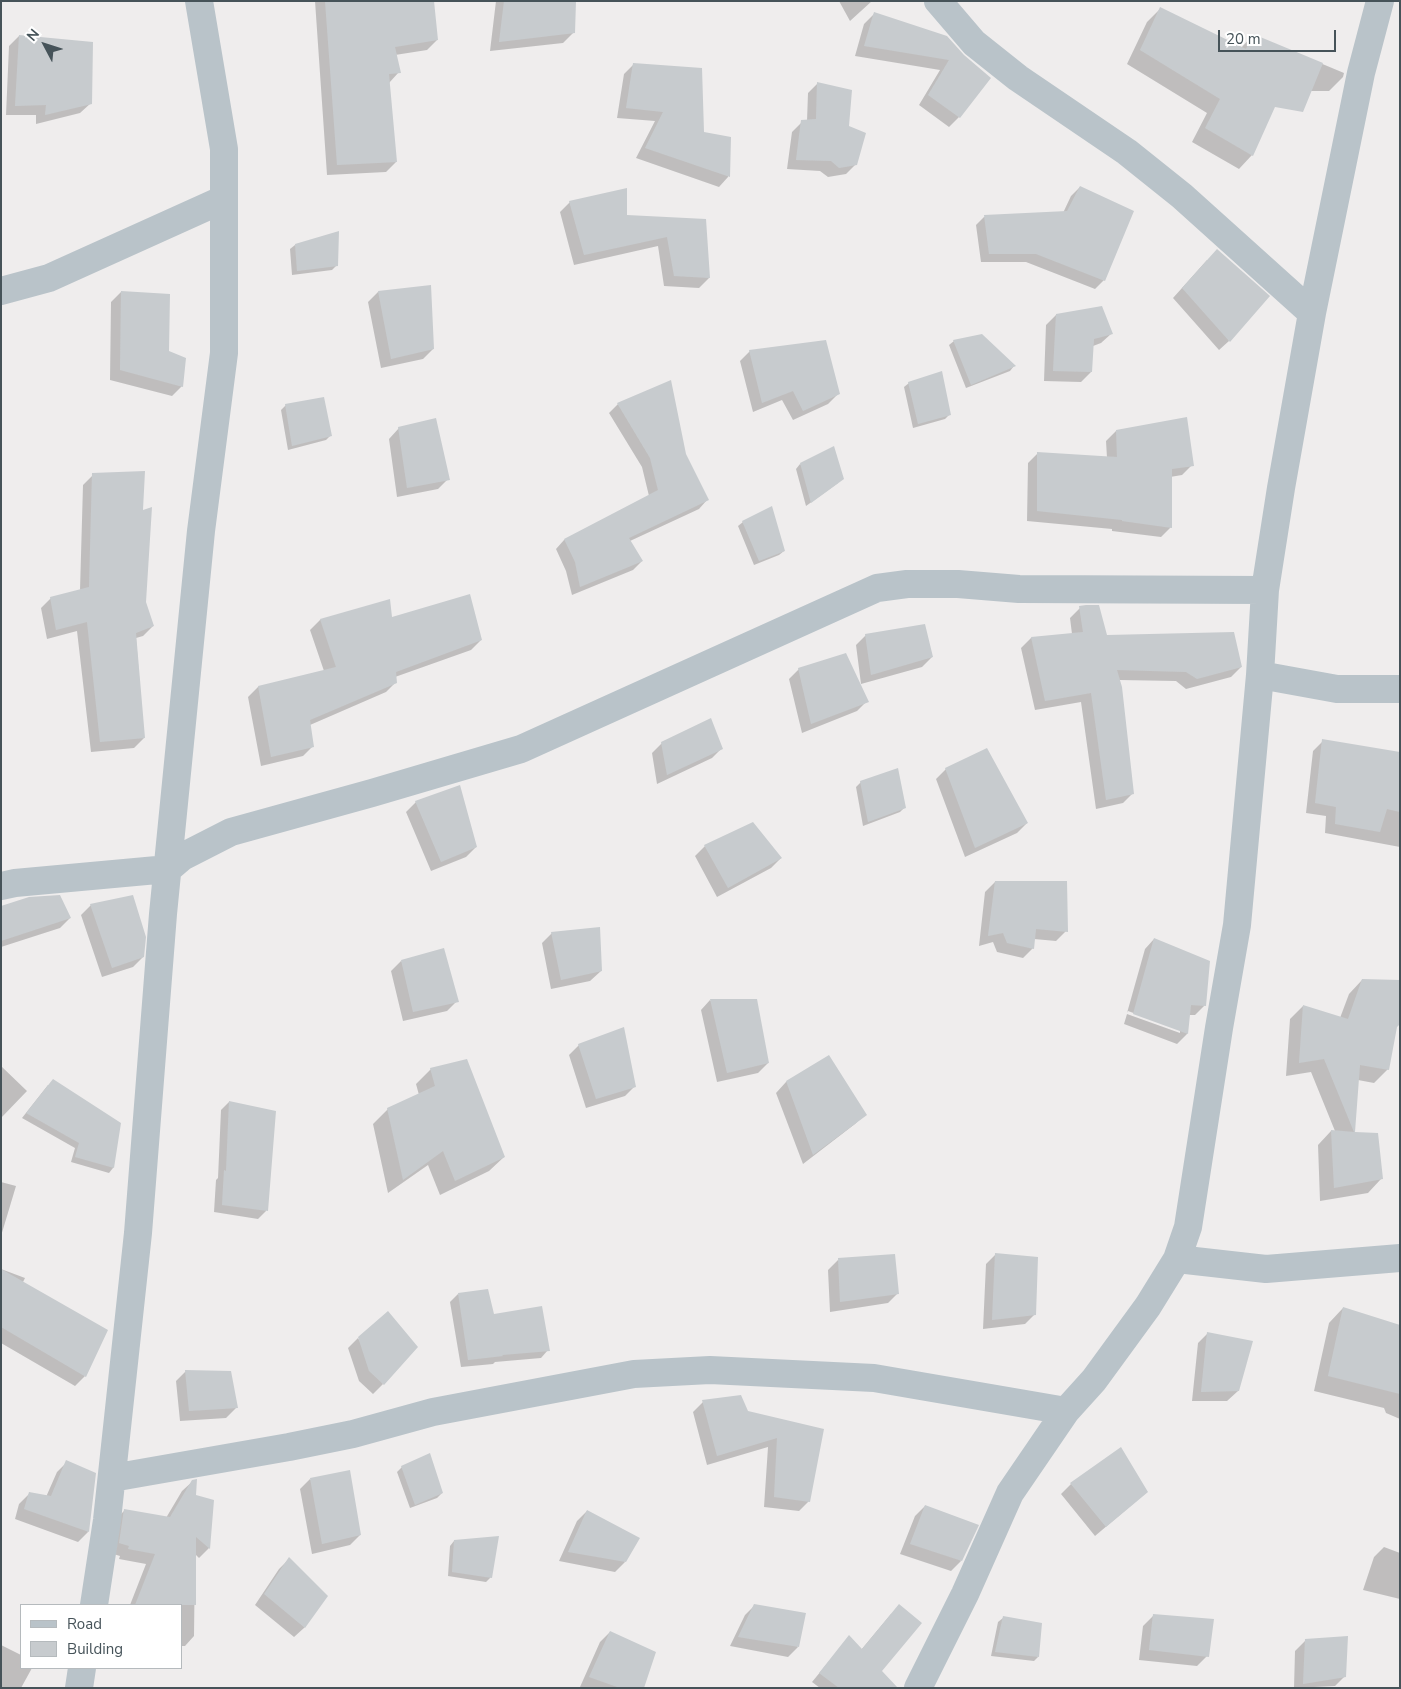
<!DOCTYPE html>
<style>
body{margin:0}
#map{position:relative;width:1401px;height:1689px;overflow:hidden;background:#efeded;font-family:"Nunito Sans",sans-serif}
canvas{display:block}
.frame{position:absolute;inset:0;border:2px solid #465359;pointer-events:none}
.legend{position:absolute;left:20px;top:1604px;width:162px;height:65px;box-sizing:border-box;background:#fff;border:1px solid #b5babd;margin:0;padding:6px 9px;list-style:none;font-size:15px;color:#465359}
.legend li{display:flex;align-items:center;gap:10px;height:25px}
.legend b{width:25px;border:1px solid #b5babd}
.north{position:absolute;left:20px;top:20px;width:50px;height:50px;-webkit-text-stroke:4px #fff;paint-order:stroke;rotate:310deg;font-size:14px;font-weight:700;line-height:20px;text-align:center;color:#465359}
.north::after{content:'';display:block;margin:auto;width:18px;height:22px;background:#465359;clip-path:polygon(50% 0,100% 100%,50% 72%,0 100%)}
.scale{position:absolute;left:1218px;top:30px;width:118px;height:22px;box-sizing:border-box;border:2px solid #465359;border-top:0;padding-left:6px;font-size:15px;line-height:18px;white-space:nowrap;color:#465359;-webkit-text-stroke:4px #fff;paint-order:stroke}
</style>
<div id="map">
<canvas width="1401" height="1689"></canvas>
<div class="frame"></div>
<ul class="legend">
<li><b style="height:6px;background:#b9c3c9"></b>Road</li>
<li><b style="height:14px;background:#c7cbce"></b>Building</li>
</ul>
<div class="north">N</div>
<div class="scale">20 m</div>
</div>
<script>
const ctx = document.querySelector('canvas').getContext('2d');
ctx.lineJoin = 'round';
function fill(path, color) { ctx.fillStyle = color; ctx.fill(path, 'evenodd'); }
function stroke(path, color, width, dash) { ctx.strokeStyle = color; ctx.lineWidth = width; ctx.lineCap = dash ? 'butt' : 'round'; ctx.setLineDash(dash || []); ctx.stroke(path); }
fill(new Path2D(`
 M315 1H432L437 40 427 50 395 55 399 72 389 83 396 162 386 172 327 175Z
 M574 1V32L563 43 490 51 496 1Z
 M839 1H872L850 21Z
 M1160 9 1241 48 1253 35 1344 73 1343 77 1329 91H1281L1252 155 1239 169 1192 142 1207 113 1127 64 1147 22Z
 M874 14 946 37 959 117 949 127 919 105 940 70 855 56 864 24Z
 M19 36 91 103 80 113 36 124V115H6L9 46Z
 M634 64 703 133 730 138 728 177 719 187 636 158 655 121 617 118 624 74Z
 M818 83 848 127 856 164 846 174 828 177 820 171 787 169 792 132 802 122 807 121 808 93Z
 M1080 187 1104 280 1095 289 1026 262H981L976 225 984 217 1063 213 1071 196Z
 M570 202 626 216 705 220 709 278 699 288 664 286 658 246 574 265 560 212Z
 M295 245 336 266 332 270 292 275 290 249Z
 M1207 260 1229 341 1219 350 1173 298Z
 M430 286 433 349 423 359 381 368 368 302 378 292Z
 M121 292 168 352 182 386 172 396 110 380 111 302Z
 M1056 315 1111 334 1101 343 1093 346 1091 372 1081 382 1044 381 1046 325Z
 M954 341 1014 366 1010 371 966 388 949 345Z
 M750 351 838 394 828 404 793 420 782 400 753 412 740 361Z
 M909 383 950 414 945 419 913 428 904 387Z
 M618 404 685 455 707 500 699 509 630 541 642 561 633 570 572 595 566 571 556 549 564 540 649 496 642 467 609 413Z
 M286 405 331 435 326 440 288 450 281 410Z
 M399 428 448 479 438 489 397 497 389 439Z
 M1116 431 1192 465 1182 475 1170 477 1171 527 1161 537 1112 531V529L1027 521 1028 463 1038 453 1107 458 1106 441Z
 M800 464 838 483 806 506 796 469Z
 M93 475 142 512 144 602 153 626 143 636 136 638 144 738 134 748 91 752 77 631 47 639 41 608 51 598 80 590 83 485Z
 M743 522 784 551 779 555 754 565 738 526Z
 M389 600 391 619 481 640 471 650 395 677 396 682 386 692 310 725 313 746 303 756 261 766 248 697 258 687 324 671 310 630 320 620Z
 M1080 608 1106 637 1241 667 1231 677 1186 689 1176 681 1119 680 1133 793 1123 803 1096 809 1081 702 1035 710 1021 648 1031 638 1072 634 1070 618Z
 M866 635 932 657 922 667 861 684 856 645Z
 M799 669 867 701 857 711 802 733 789 679Z
 M1323 741 1400 753V847L1325 833 1326 816 1306 813 1313 751Z
 M662 743 722 748 712 758 657 784 652 753Z
 M946 769 1027 823 1017 833 965 857 936 779Z
 M861 782 905 807 900 812 863 826 856 787Z
 M416 802 476 847 466 857 431 871 406 812Z
 M705 846 781 858 771 868 717 897 695 856Z
 M995 882 1066 931 1056 941 1034 939 1033 948 1023 958 997 952 993 942 979 946 985 892Z
 M91 905 143 957 133 967 102 977 81 915Z
 M1 908 70 918 60 928 1 947Z
 M552 933 601 971 590 981 551 989 542 943Z
 M1154 939 1205 1005 1195 1015H1189L1187 1034 1177 1044 1124 1024 1127 1014 1180 1033V1030L1128 1011 1127 1013 1145 949Z
 M401 961 457 1001 447 1011 403 1021 391 971Z
 M1362 980 1396 1027 1388 1069 1374 1083 1358 1080 1354 1133 1381 1179 1368 1193 1320 1201 1318 1145 1331 1131H1335L1311 1072 1286 1076 1290 1019 1303 1006 1340 1018 1349 994Z
 M710 1000 768 1063 758 1073 717 1082 701 1010Z
 M579 1045 635 1086 625 1096 586 1108 569 1055Z
 M829 1057 865 1114 855 1124 803 1164 776 1093 786 1082Z
 M1 1066 27 1091 1 1118Z
 M431 1069 504 1157 489 1171 440 1195 428 1165 388 1193 373 1124 388 1109 419 1095 416 1084Z
 M48 1085 119 1124 113 1168 109 1173 71 1162 75 1148 22 1118Z
 M229 1102 275 1112 266 1211 258 1219 214 1212 216 1180 218 1178 221 1110Z
 M1 1182 16 1186 1 1236Z
 M996 1254 1035 1314 1025 1324 983 1329 986 1264Z
 M838 1260 898 1293 888 1303 830 1312 828 1270Z
 M1 1269 25 1278 23 1282 85 1376 75 1386 1 1343Z
 M458 1294 548 1350 541 1358 495 1362 493 1364 461 1367 450 1302Z
 M1343 1308 1400 1326V1419L1386 1413 1384 1408 1314 1391 1329 1323Z
 M1208 1333 1238 1391 1227 1401H1192L1198 1343Z
 M358 1338 383 1384 373 1394 359 1381 348 1348Z
 M186 1371 236 1408 226 1418 180 1421 176 1381Z
 M703 1402 822 1430 809 1501 799 1511 764 1507 768 1447 707 1465 693 1412Z
 M67 1462 88 1532 78 1542 15 1519 19 1504 29 1494 46 1497 57 1472Z
 M402 1467 442 1493 437 1498 410 1508 397 1472Z
 M310 1479 360 1535 350 1545 312 1554 300 1489Z
 M193 1481 195 1496 213 1501 209 1548 199 1558 195 1554 194 1636 185 1646H181V1605H130L146 1564 119 1559 120 1556 110 1553 114 1521 124 1511 166 1518 182 1491Z
 M1071 1484 1147 1492 1095 1536 1061 1494Z
 M925 1506 961 1561 951 1571 900 1554 915 1516Z
 M587 1511 625 1562 615 1572 559 1561 577 1521Z
 M454 1541 491 1577 486 1582 448 1576 450 1546Z
 M1384 1547 1400 1553V1599L1363 1590 1374 1557Z
 M289 1559 326 1596 304 1628 294 1637 255 1605 279 1569Z
 M755 1605 798 1647 788 1657 730 1646 745 1615Z
 M891 1614 881 1671 888 1688H820L812 1682 849 1637 861 1650Z
 M1153 1616 1207 1656 1197 1666 1139 1660 1143 1626Z
 M1003 1618 1038 1657 1034 1661 991 1656 998 1622Z
 M610 1632 643 1688 580 1687 600 1642Z
 M1305 1641 1345 1676 1335 1686 1294 1688 1295 1651Z
 M1 1645 21 1655V1668H32L21 1688H1Z`), '#0003');
fill(new Path2D(`
 M325 1H434L438 40 395 47 401 73 389 74 397 162 337 165Z
 M504 1H576L575 33 499 42Z
 M1160 7 1246 49 1253 34 1323 63 1303 112 1275 107 1253 156 1205 128 1220 99 1140 50Z
 M874 12 947 36 964 55 991 78 960 118 928 95 949 60 864 46Z
 M19 35 93 42 92 104 45 115 46 105 15 106Z
 M633 63 702 68 704 132 731 137 730 177 645 148 663 112 626 108Z
 M817 82 852 90 849 126 866 133 857 165 839 168 831 161 796 160 801 120 816 119Z
 M1080 186 1134 211 1105 281 1036 254H989L984 215 1067 211Z
 M627 188V215L706 219 710 278 674 276 667 237 584 255 569 201Z
 M339 231 338 266 297 271 295 244Z
 M1217 249 1270 296 1230 342 1182 288Z
 M431 285 434 349 391 359 378 291Z
 M121 291 170 294 169 351 186 358 183 387 120 370Z
 M1102 306 1113 334 1094 339 1092 372 1053 371 1056 314Z
 M982 334 1016 366 971 385 953 340Z
 M826 340 840 394 803 411 793 391 762 403 749 350Z
 M942 371 951 415 918 424 908 382Z
 M671 380 686 454 709 500 629 538 643 561 580 587 575 562 564 539 658 490 650 458 617 403Z
 M324 397 332 436 292 446 285 404Z
 M1187 417 1194 466 1172 469V528L1122 521V520L1037 511V452L1117 457 1116 430Z
 M436 418 450 480 407 488 398 427Z
 M834 446 844 479 811 503 800 463Z
 M145 471 143 510 152 507 146 602 154 626 136 633 145 738 100 742 87 622 56 630 50 597 89 587 92 473Z
 M772 506 785 551 759 561 742 521Z
 M470 594 482 640 396 672 397 683 310 720 314 747 271 757 258 686 336 667 320 619 390 599 392 617Z
 M1086 605H1099L1107 635 1234 632 1242 667 1197 679 1186 672 1117 670 1122 687 1134 794 1106 800 1091 693 1045 701 1031 637 1083 632 1079 606Z
 M925 624 933 657 871 675 865 634Z
 M846 653 869 702 811 724 798 668Z
 M711 718 723 749 667 775 661 742Z
 M1322 739 1400 752V812L1387 809 1380 832 1335 824 1336 807 1315 803Z
 M987 748 1028 823 975 848 945 768Z
 M898 768 906 808 868 822 860 781Z
 M460 785 477 847 441 862 415 801Z
 M753 822 782 858 728 888 704 845Z
 M995 881H1067L1068 932 1036 929 1034 949 1007 943 1003 933 988 936Z
 M60 895 71 918 1 941V906L29 897Z
 M133 895 146 937 144 957 112 968 90 904Z
 M600 927 602 971 561 980 551 932Z
 M1154 938 1210 961 1206 1006 1191 1005 1188 1034 1133 1014Z
 M444 948 459 1002 413 1012 401 960Z
 M1362 979 1400 980V1024L1397 1027 1389 1070 1360 1065 1355 1132 1378 1133 1383 1179 1334 1188 1331 1130 1354 1132 1324 1059 1299 1063 1303 1005 1348 1019Z
 M710 999H757L769 1063 727 1073Z
 M624 1027 636 1087 596 1099 578 1044Z
 M829 1055 867 1115 813 1155 786 1081Z
 M467 1059 505 1157 455 1181 443 1151 403 1180 387 1108 435 1086 430 1068Z
 M53 1079 121 1123 114 1168 75 1157 79 1143 26 1113Z
 M229 1101 276 1111 268 1211 222 1205 224 1170 226 1171Z
 M995 1253 1038 1257 1036 1315 992 1320Z
 M895 1254 899 1294 840 1302 838 1258Z
 M1 1269 108 1330 86 1377 1 1327Z
 M488 1289 494 1314 542 1306 550 1351 502 1355 503 1356 468 1360 458 1293Z
 M1343 1307 1400 1325V1394L1328 1376Z
 M388 1311 418 1347 384 1385 369 1371 358 1337Z
 M1207 1332 1253 1341 1239 1391 1201 1392Z
 M185 1370 231 1371 238 1408 189 1411Z
 M741 1395 748 1411 824 1429 810 1502 774 1497 777 1438 717 1456 702 1400Z
 M1121 1447 1148 1492 1106 1527 1070 1483Z
 M430 1453 443 1493 415 1505 401 1466Z
 M66 1460 96 1473 89 1532 24 1509 29 1492 51 1496Z
 M350 1470 361 1535 322 1544 310 1478Z
 M197 1479 196 1495 214 1500 210 1549 196 1537V1605H135L155 1554 128 1549 129 1546 119 1543 124 1509 170 1517 192 1480Z
 M925 1505 979 1525 962 1561 910 1544Z
 M587 1510 640 1538 626 1562 568 1552Z
 M499 1536 492 1578 452 1572 454 1540Z
 M289 1557 328 1596 305 1628 264 1594Z
 M754 1604 806 1613 799 1647 738 1637Z
 M899 1604 922 1623 882 1671 898 1688H839L819 1673 849 1635 862 1649Z
 M1153 1614 1214 1619 1209 1657 1149 1650Z
 M1003 1616 1042 1623 1039 1657 995 1652Z
 M610 1631 656 1652 644 1688H620L589 1677Z
 M1348 1636 1346 1677 1303 1684 1305 1639Z`), '#c7cbce');
stroke(new Path2D(`
 M938 1 974 43 1018 78 1127 152 1182 196 1312 313
 M1 291 49 278 224 199
 M1260 675 1337 689H1400
 M1 886 15 883 168 869 182 857 231 832 372 793 521 749 877 588 907 584H958L1019 589 1265 590
 M1177 1259 1266 1269 1400 1258
 M112 1478 289 1447 353 1434 433 1412 634 1374 710 1370 874 1378 1066 1411
 M94 1605 107 1520 138 1233 163 914 201 531 224 353V149L199 1
 M79 1688 82 1668
 M918 1688 965 1594 1010 1493 1066 1411 1094 1380 1148 1306 1177 1259 1188 1227 1219 1028 1237 925 1260 675 1265 590 1281 488 1312 313 1361 73 1380 1`), '#b9c3c9', 28);
</script>
